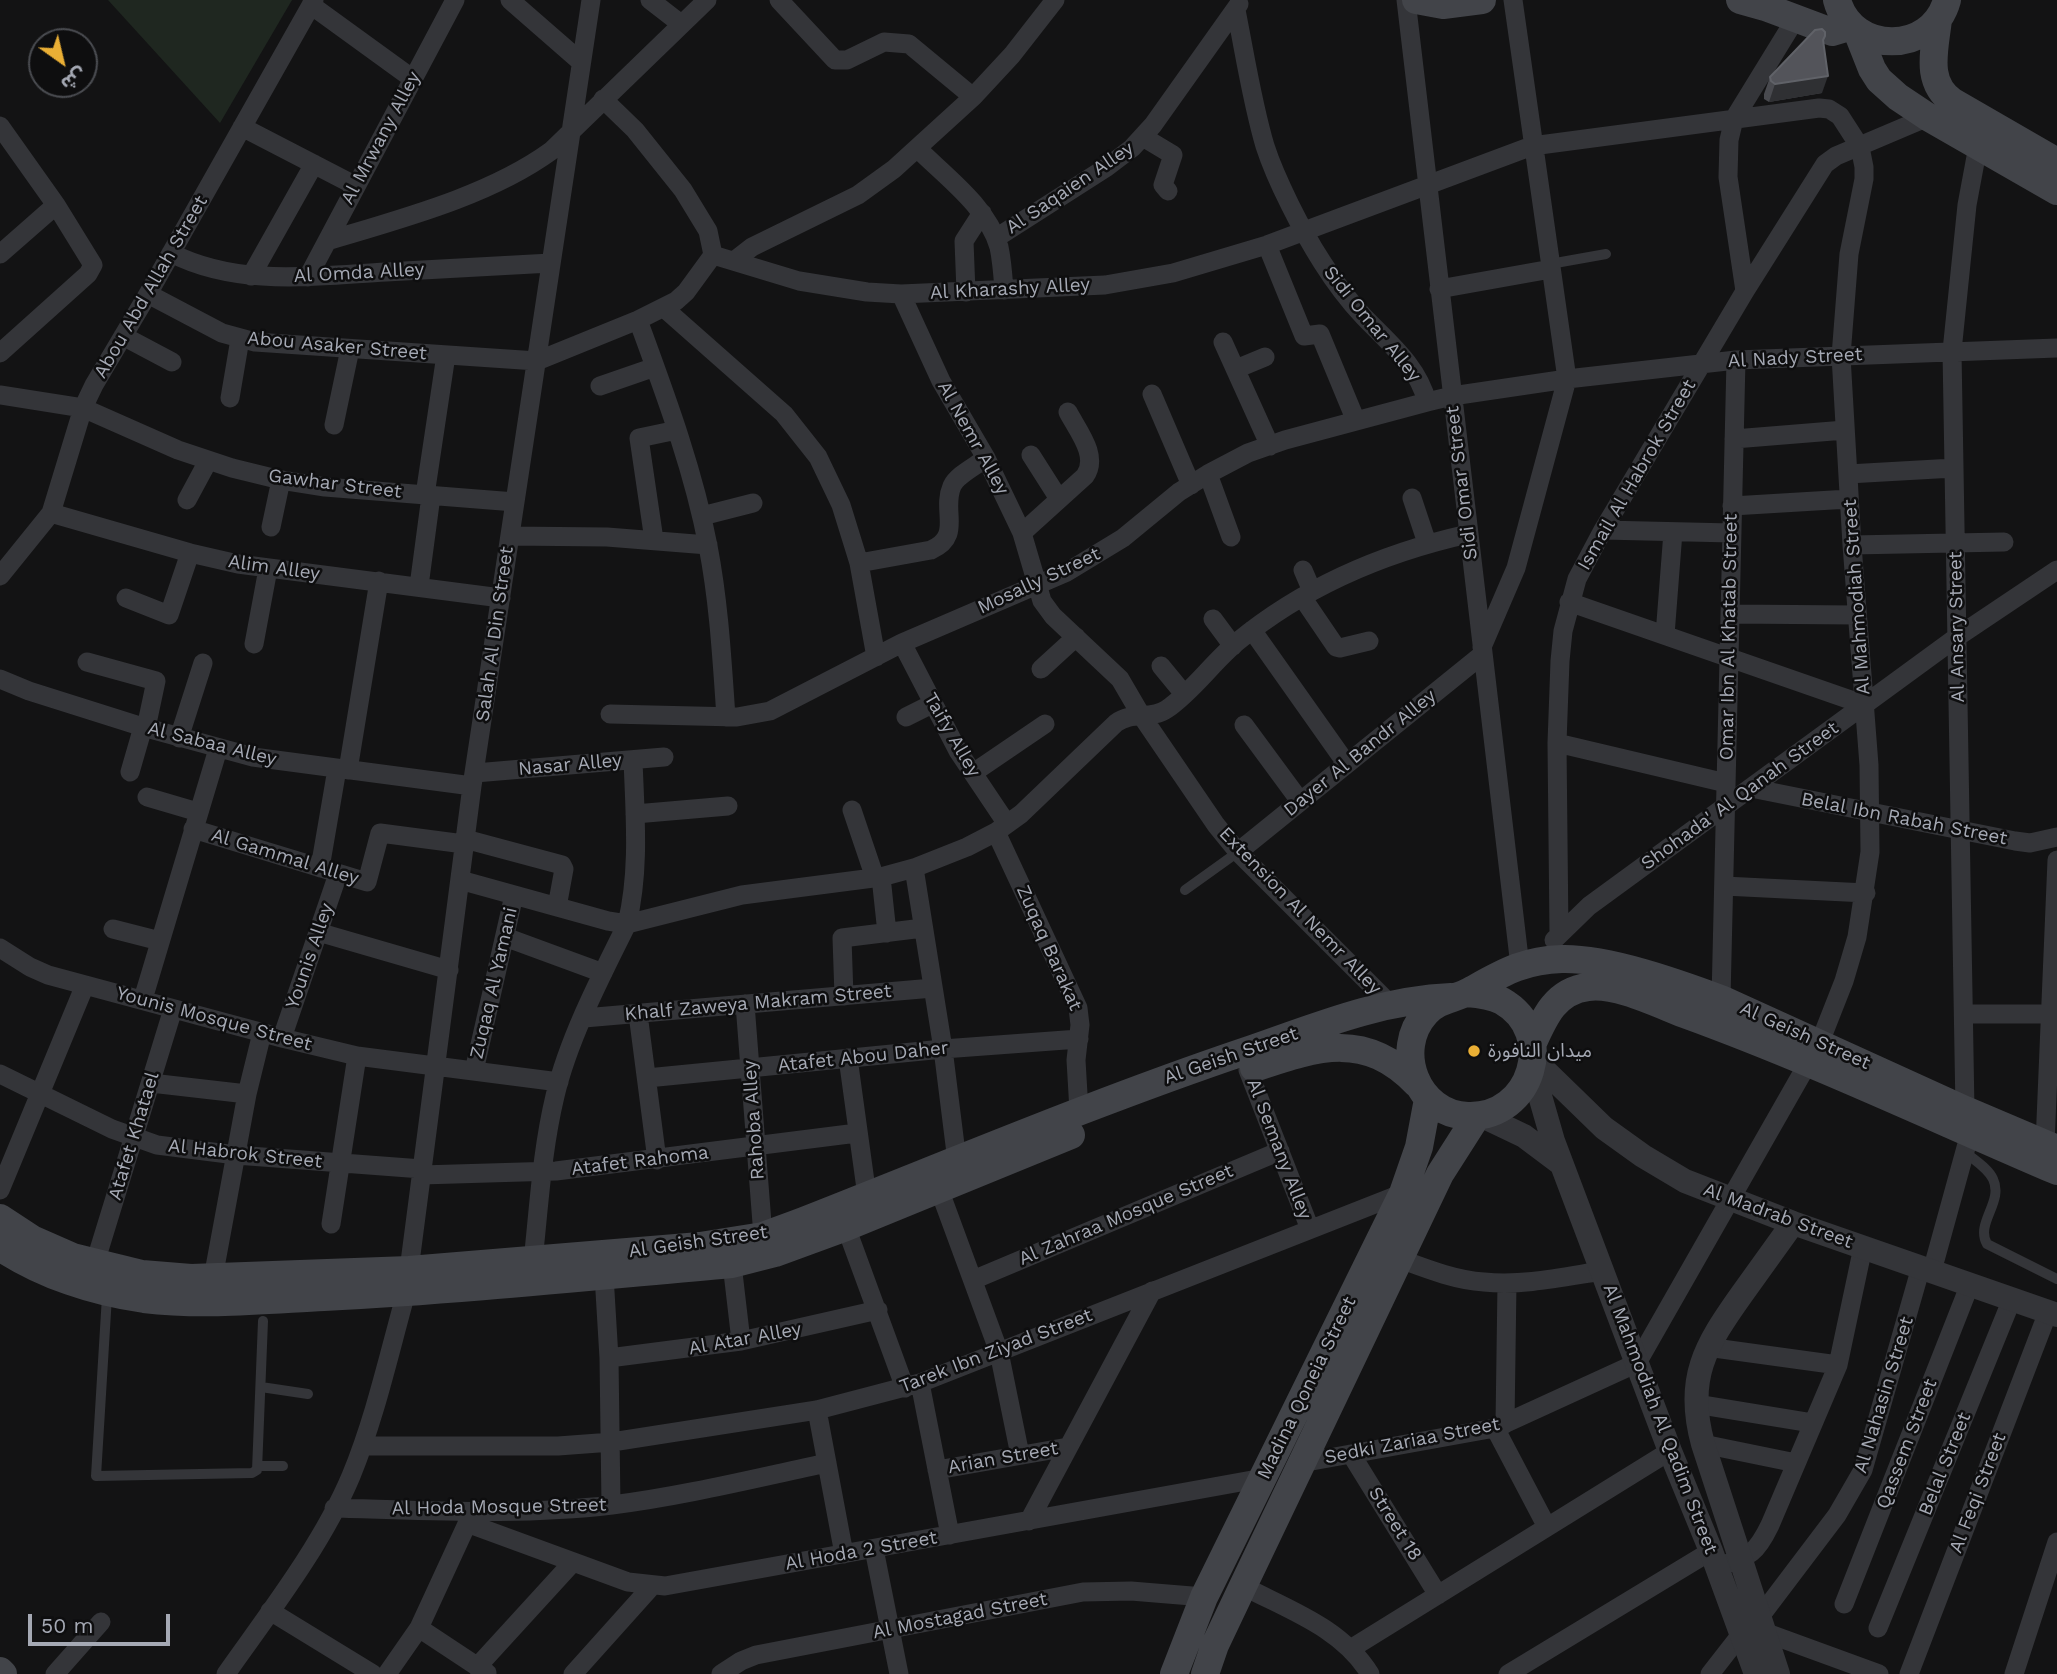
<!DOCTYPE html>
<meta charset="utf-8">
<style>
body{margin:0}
#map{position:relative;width:2057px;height:1674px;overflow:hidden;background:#131314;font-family:"Work Sans","Noto Sans Arabic",sans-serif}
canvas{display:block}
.north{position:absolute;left:28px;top:28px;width:70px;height:70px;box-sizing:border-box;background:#0e0e0f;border:2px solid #4a4c51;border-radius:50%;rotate:146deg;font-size:19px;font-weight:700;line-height:28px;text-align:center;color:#a5a9b4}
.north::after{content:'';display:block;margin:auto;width:24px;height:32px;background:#eaaf35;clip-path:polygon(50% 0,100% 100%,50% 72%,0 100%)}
.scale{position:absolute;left:28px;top:1614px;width:142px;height:32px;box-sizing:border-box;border:4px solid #a5a9b4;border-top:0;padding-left:9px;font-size:21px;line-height:24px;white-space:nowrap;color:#a5a9b4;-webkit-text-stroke:5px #0e0e0f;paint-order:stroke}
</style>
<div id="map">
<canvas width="2057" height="1674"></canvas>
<div class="north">ش</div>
<div class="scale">50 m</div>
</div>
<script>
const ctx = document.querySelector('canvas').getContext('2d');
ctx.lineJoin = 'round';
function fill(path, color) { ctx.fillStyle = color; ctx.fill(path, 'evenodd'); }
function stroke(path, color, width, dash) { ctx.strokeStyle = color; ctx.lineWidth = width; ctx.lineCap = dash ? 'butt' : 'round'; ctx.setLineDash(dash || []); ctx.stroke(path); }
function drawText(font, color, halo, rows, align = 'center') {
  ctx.font = font + ' "Work Sans","Noto Sans Arabic",sans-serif'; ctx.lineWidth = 5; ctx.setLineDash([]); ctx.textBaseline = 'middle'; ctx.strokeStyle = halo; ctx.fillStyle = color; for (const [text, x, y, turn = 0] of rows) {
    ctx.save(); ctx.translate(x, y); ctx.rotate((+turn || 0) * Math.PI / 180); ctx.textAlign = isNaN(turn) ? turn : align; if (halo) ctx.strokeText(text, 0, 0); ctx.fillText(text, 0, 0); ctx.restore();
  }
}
fill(new Path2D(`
 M108 0H292L220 123Z`), '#1f2720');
stroke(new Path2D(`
 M1550 264 1606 254
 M1185 890 1238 852
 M1965 1152C1974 1160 1988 1168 1993 1179 2004 1202 1975 1223 1987 1244L2057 1279
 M107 1296 96 1476 252 1473 257 1470 263 1321
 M261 1387 308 1394
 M259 1466H283`), '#343539', 10);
stroke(new Path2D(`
 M510 0 581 62
 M650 0 681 24
 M779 0 835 60H847L884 42 909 44 973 97
 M1406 0 1520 966
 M311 5 413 79
 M1236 10C1245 55 1252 102 1265 146 1276 180 1302 231 1322 262 1334 281 1348 300 1364 317 1389 343 1418 366 1427 402
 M0 126 56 205 93 265 88 274 0 353
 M242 127 356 186
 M1143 137 1173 155 1163 185 1168 191
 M917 148C946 177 987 206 999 247 1002 261 1003 276 1004 290
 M996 238 1107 167 1132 148 1153 125 1239 4
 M327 241C400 219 489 196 551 151L707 0
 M1267 245 1304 336 1320 334 1356 421
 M171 253C238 287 314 276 386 272 441 269 496 266 551 263
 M0 254 56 205
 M713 255 799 281 867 292 901 294 1105 285 1173 273 1267 245 1532 146 1819 108 1829 109 1840 116 1860 147 1864 167V179L1849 254 1841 356 1852 545 1869 765 1870 852 1857 937 1844 981 1820 1042 1637 1363 1495 1428 1301 1463
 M734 261 752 247 858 195 894 169 973 97 1012 55 1055 0
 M251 276 314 164
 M308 277 455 0
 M1439 289 1551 269
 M1745 291 1728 177 1729 140 1734 119 1796 18
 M966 292 964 241 982 213
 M148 294 222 333 255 342 537 361 638 320 676 301 686 292 713 255 708 231 683 190 635 130 603 99
 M901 294 941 381 986 458 1022 533 1042 601 1053 616 1120 679 1141 715 1216 825 1238 852 1390 1004
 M664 308 784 414 818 457 841 505 859 563 876 657
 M638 320C665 394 693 468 708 546 719 603 722 660 726 717
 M123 336 172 362
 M1223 342 1270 446
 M1236 369 1265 357
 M600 386 655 367
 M1152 394 1191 485
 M0 395 83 408 178 450 232 468 281 480 325 487 515 502
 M230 398 240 339
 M334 425 350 349
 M1734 439 1845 430
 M1031 455 1059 499
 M1208 474 1231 537
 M1848 474 1954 468
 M425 495 446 355
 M1412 498 1427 543
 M187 500 208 461
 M1732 506 1849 499
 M51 513 190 553 238 564 501 598
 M702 516 753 503
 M271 527 281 480
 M1603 530 1732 533
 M1022 533 1085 476C1099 456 1078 431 1068 412
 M510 536 607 537 708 545
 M654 540 639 438 677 430
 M1852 545 2004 542
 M859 563 931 550C963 536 941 511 952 486 957 475 976 466 986 458
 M1303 570 1312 591
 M0 576 51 513 83 408 94 385 148 294 314 0
 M419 586 431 496
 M1302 597 1336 647 1340 648 1369 641
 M126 598 169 615 190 553
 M1569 602 1865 705
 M1730 614 1857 615
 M1213 619 1233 646
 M1252 630 1346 763
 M1665 635 1673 532
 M902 643 958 751 1007 824
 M254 644 268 569
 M1482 647 1516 568 1567 379 1513 0
 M87 662 156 681 146 728
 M1161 666 1184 694
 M1041 669 1076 637
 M0 679 29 691 143 727 253 757 472 786
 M610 714 737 717 770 711 902 643 1067 572 1123 538 1179 492 1208 474 1248 453 1285 440 1427 402 1452 396 1567 379 1736 360 2057 348
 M906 717 932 704
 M1244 725 1300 801
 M179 738 203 663
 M1557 743 1726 783
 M348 770 379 581
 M130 772 143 727
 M475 773 664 757
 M973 773 1045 724
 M1751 788 2015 841 2030 843 2057 837
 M147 797 198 812
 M852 810 875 878
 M635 814 728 806
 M193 829 367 882 380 833 464 844
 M996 832 1078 1008 1080 1025 1076 1060 1079 1111
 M465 839 562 865 564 869 557 907
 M1238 852 1483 654
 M320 868 337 769
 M914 868 943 1049 957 1161
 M881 877 887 933
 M460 880 608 921 627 924 742 895 881 877 914 868 967 847 996 832 1021 814 1116 723C1132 711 1151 720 1167 709 1193 691 1212 663 1237 642 1305 586 1383 553 1468 534
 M1724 886 1866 893
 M113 929 160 941
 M318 932 449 970
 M1559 934 1557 743 1560 661 1563 631 1577 579 1603 530 1745 291 1825 164 1836 156 1928 117
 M505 937 603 973
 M1554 940 1589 906 1957 637 2057 570
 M0 948 30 967 48 975 282 1038 357 1056 559 1082
 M844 996 842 938 923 928
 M143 999 218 749
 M1721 999 1736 360
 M745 1004 763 1236
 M638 1014 657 1160
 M1964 1014H2057
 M584 1018 933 988
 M282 1038 338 874
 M848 1058 867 1196
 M1248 1070 1310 1229
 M474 1071 514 895
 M0 1074 112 1129 157 1145 236 1155 422 1169
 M647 1078 943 1049 1079 1039
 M151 1083 247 1094
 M1965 1110 1952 351 1967 205 1978 146
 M2045 1144 2057 860
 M421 1175 556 1171 857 1133
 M939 1189 999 1352 1020 1455
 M0 1190 85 985
 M331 1224 357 1056
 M846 1227 905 1388
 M1400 1259C1427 1269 1455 1280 1484 1282 1523 1286 1563 1277 1602 1271
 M533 1261C539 1206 542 1150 555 1096 568 1040 601 976 627 924 640 870 635 815 633 760
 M95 1263 173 1009
 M732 1264 741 1341
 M409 1270 472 786 591 0
 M1932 1271 1970 1133
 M604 1275 609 1358 611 1505
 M213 1278 247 1094 262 1033
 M973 1280 1280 1151
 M1707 1347 1838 1365
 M609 1358 741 1341 878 1310
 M920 1383 950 1535
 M1696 1404 1812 1423
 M817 1410 844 1554
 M1505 1424 1507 1283
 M1495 1428 1547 1527
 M1703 1444 1796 1463
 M363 1446H558L612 1442 817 1410 920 1383 1403 1193
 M1351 1454 1438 1595
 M937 1470 1068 1447
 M334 1508C426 1510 520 1516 612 1505 684 1496 756 1478 827 1463
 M1029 1521 1152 1291
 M467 1523 628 1582 665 1586 1263 1478
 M874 1549 899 1674
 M1717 1567C1749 1556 1755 1556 1770 1525L1838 1365 1863 1247
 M1243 1586C1289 1610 1342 1628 1370 1674
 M1844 1604 1970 1284
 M270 1611 373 1674
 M1759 1618 1837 1515 1863 1470 1921 1267
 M419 1628 487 1673
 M1878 1628 2012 1299
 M1764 1632 1879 1674
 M1352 1648 1670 1451
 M477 1667 573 1562
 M55 1674 101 1622
 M226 1674C269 1613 322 1545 351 1476 375 1418 389 1354 406 1293
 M387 1674 419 1628 473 1511
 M573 1674 652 1586
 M721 1674 741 1661 756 1655 1083 1592 1131 1591 1204 1597
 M1508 1674 1711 1551
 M1710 1674 1742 1633
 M1909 1674 2048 1312
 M2014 1674 2057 1542`), '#343539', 19);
stroke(new Path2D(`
 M1533 1059 1604 1128 1643 1156 1685 1181 1793 1223 2057 1315
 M1532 1068 1553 1141 1670 1451 1711 1551 1756 1674
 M1480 1115 1524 1136 1560 1163
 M1778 1674 1703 1444C1685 1379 1705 1346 1742 1294 1759 1270 1776 1247 1793 1223`), '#343539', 24);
stroke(new Path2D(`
 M1416 0 1443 5 1482 0
 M1740 0 1765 7 1832 32 1842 29 1848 22
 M1837 0C1852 55 1932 55 1947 0
 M1938 19C1935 49 1924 82 1953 102L2057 162
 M1857 31 1872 69 1879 80 1898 97 1928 117 2057 191
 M1466 993C1478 994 1491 995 1502 1001 1558 1033 1532 1118 1468 1116 1417 1114 1392 1050 1426 1013 1439 999 1452 1000 1468 992 1501 974 1522 960 1562 959 1608 958 1678 983 1721 999L1965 1110 2057 1149
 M1532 1045C1544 1018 1555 991 1588 987 1616 983 1658 1004 1684 1014 1811 1060 1933 1118 2057 1171
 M1254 1068C1317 1047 1365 1030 1417 1084
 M0 1218 32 1239 73 1257 142 1274 191 1278 409 1270 700 1246 763 1236 793 1225C944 1166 1092 1103 1246 1051 1313 1028 1379 1000 1451 997
 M0 1247C42 1275 94 1292 144 1299 204 1306 265 1300 324 1297 461 1290 596 1276 732 1264L775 1253 846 1227 1071 1135
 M0 1671 3 1674
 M1174 1674 1204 1597 1403 1193 1419 1147 1428 1099
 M1205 1674 1215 1645 1243 1586 1440 1174 1477 1116`), '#424449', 28);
fill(new Path2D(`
 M1823 43 1822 93 1769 102 1764 99V94L1770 77Z`), '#494a4f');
fill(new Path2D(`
 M1828 76 1822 93 1769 102 1775 84Z`), '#2f3033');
const building = new Path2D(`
 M1822 29 1825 32V36L1823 40 1828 76 1775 84 1771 81 1770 77 1815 30Z`);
fill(building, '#53545a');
stroke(building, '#606268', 2);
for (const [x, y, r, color] of [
 [1474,1051,7,"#eaaf35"]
]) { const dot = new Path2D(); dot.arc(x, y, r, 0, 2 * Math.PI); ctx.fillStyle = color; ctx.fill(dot); stroke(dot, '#0e0e0f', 2.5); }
drawText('19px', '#a5a9b4', '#0e0e0f', [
 ["Al Mrwany Alley",381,138,-62],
 ["Al Saqaien Alley",1070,188,-34],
 ["Al Omda Alley",359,273,-3],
 ["Abou Abd Allah Street",151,287,-60],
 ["Al Kharashy Alley",1010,289,-3],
 ["Sidi Omar Alley",1372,324,51],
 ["Abou Asaker Street",337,346,5],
 ["Al Nady Street",1795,358,-3],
 ["Al Nemr Alley",973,438,61],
 ["Ismail Al Habrok Street",1637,475,-60],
 ["Sidi Omar Street",1462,483,-97],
 ["Gawhar Street",335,484,7],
 ["Alim Alley",274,568,8],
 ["Mosally Street",1039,581,-25],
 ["Al Mahmodiah Street",1857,597,-94],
 ["Al Ansary Street",1957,627,-91],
 ["Salah Al Din Street",495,634,-82],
 ["Omar Ibn Al Khatab Street",1729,637,-89],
 ["Taify Alley",952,735,60],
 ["Al Sabaa Alley",212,744,14],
 ["Dayer Al Bandr Alley",1360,753,-39],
 ["Nasar Alley",570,765,-5],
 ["Shohada' Al Qanah Street",1740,796,-36],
 ["Belal Ibn Rabah Street",1904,819,11],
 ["Al Gammal Alley",285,857,17],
 ["Extension Al Nemr Alley",1300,911,46],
 ["Zuqaq Barakat",1049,948,66],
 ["Younis Alley",310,956,-71],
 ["Zuqaq Al Yamani",494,983,-77],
 ["Khalf Zaweya Makram Street",758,1003,-5],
 ["Younis Mosque Street",214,1019,15],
 ["Al Geish Street",1805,1036,24],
 ["Al Geish Street",1231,1056,-19],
 ["Atafet Abou Daher",863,1057,-6],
 ["Rahoba Alley",754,1120,-94],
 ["Atafet Khatael",134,1136,-73],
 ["Al Semany Alley",1279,1149,69],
 ["Al Habrok Street",245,1154,6],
 ["Atafet Rahoma",640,1161,-7],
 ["Al Zahraa Mosque Street",1126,1215,-23],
 ["Al Madrab Street",1778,1216,20],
 ["Al Geish Street",698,1242,-8],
 ["Al Atar Alley",745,1339,-10],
 ["Tarek Ibn Ziyad Street",996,1351,-21],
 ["Madina Qoneia Street",1307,1388,-64],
 ["Al Nahasin Street",1884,1395,-73],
 ["Al Mahmodiah Al Qadim Street",1660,1419,69],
 ["Sedki Zariaa Street",1412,1441,-11],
 ["Qassem Street",1907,1444,-69],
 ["Arian Street",1003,1458,-10],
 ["Belal Street",1945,1464,-68],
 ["Al Feqi Street",1978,1493,-69],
 ["Al Hoda Mosque Street",499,1507,-1],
 ["Street 18",1395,1524,58],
 ["Al Hoda 2 Street",861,1551,-10],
 ["Al Mostagad Street",960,1616,-11]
]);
drawText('19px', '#a5a9b4', '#0e0e0f', [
 ["ميدان النافورة",1488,1051]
], 'left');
</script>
